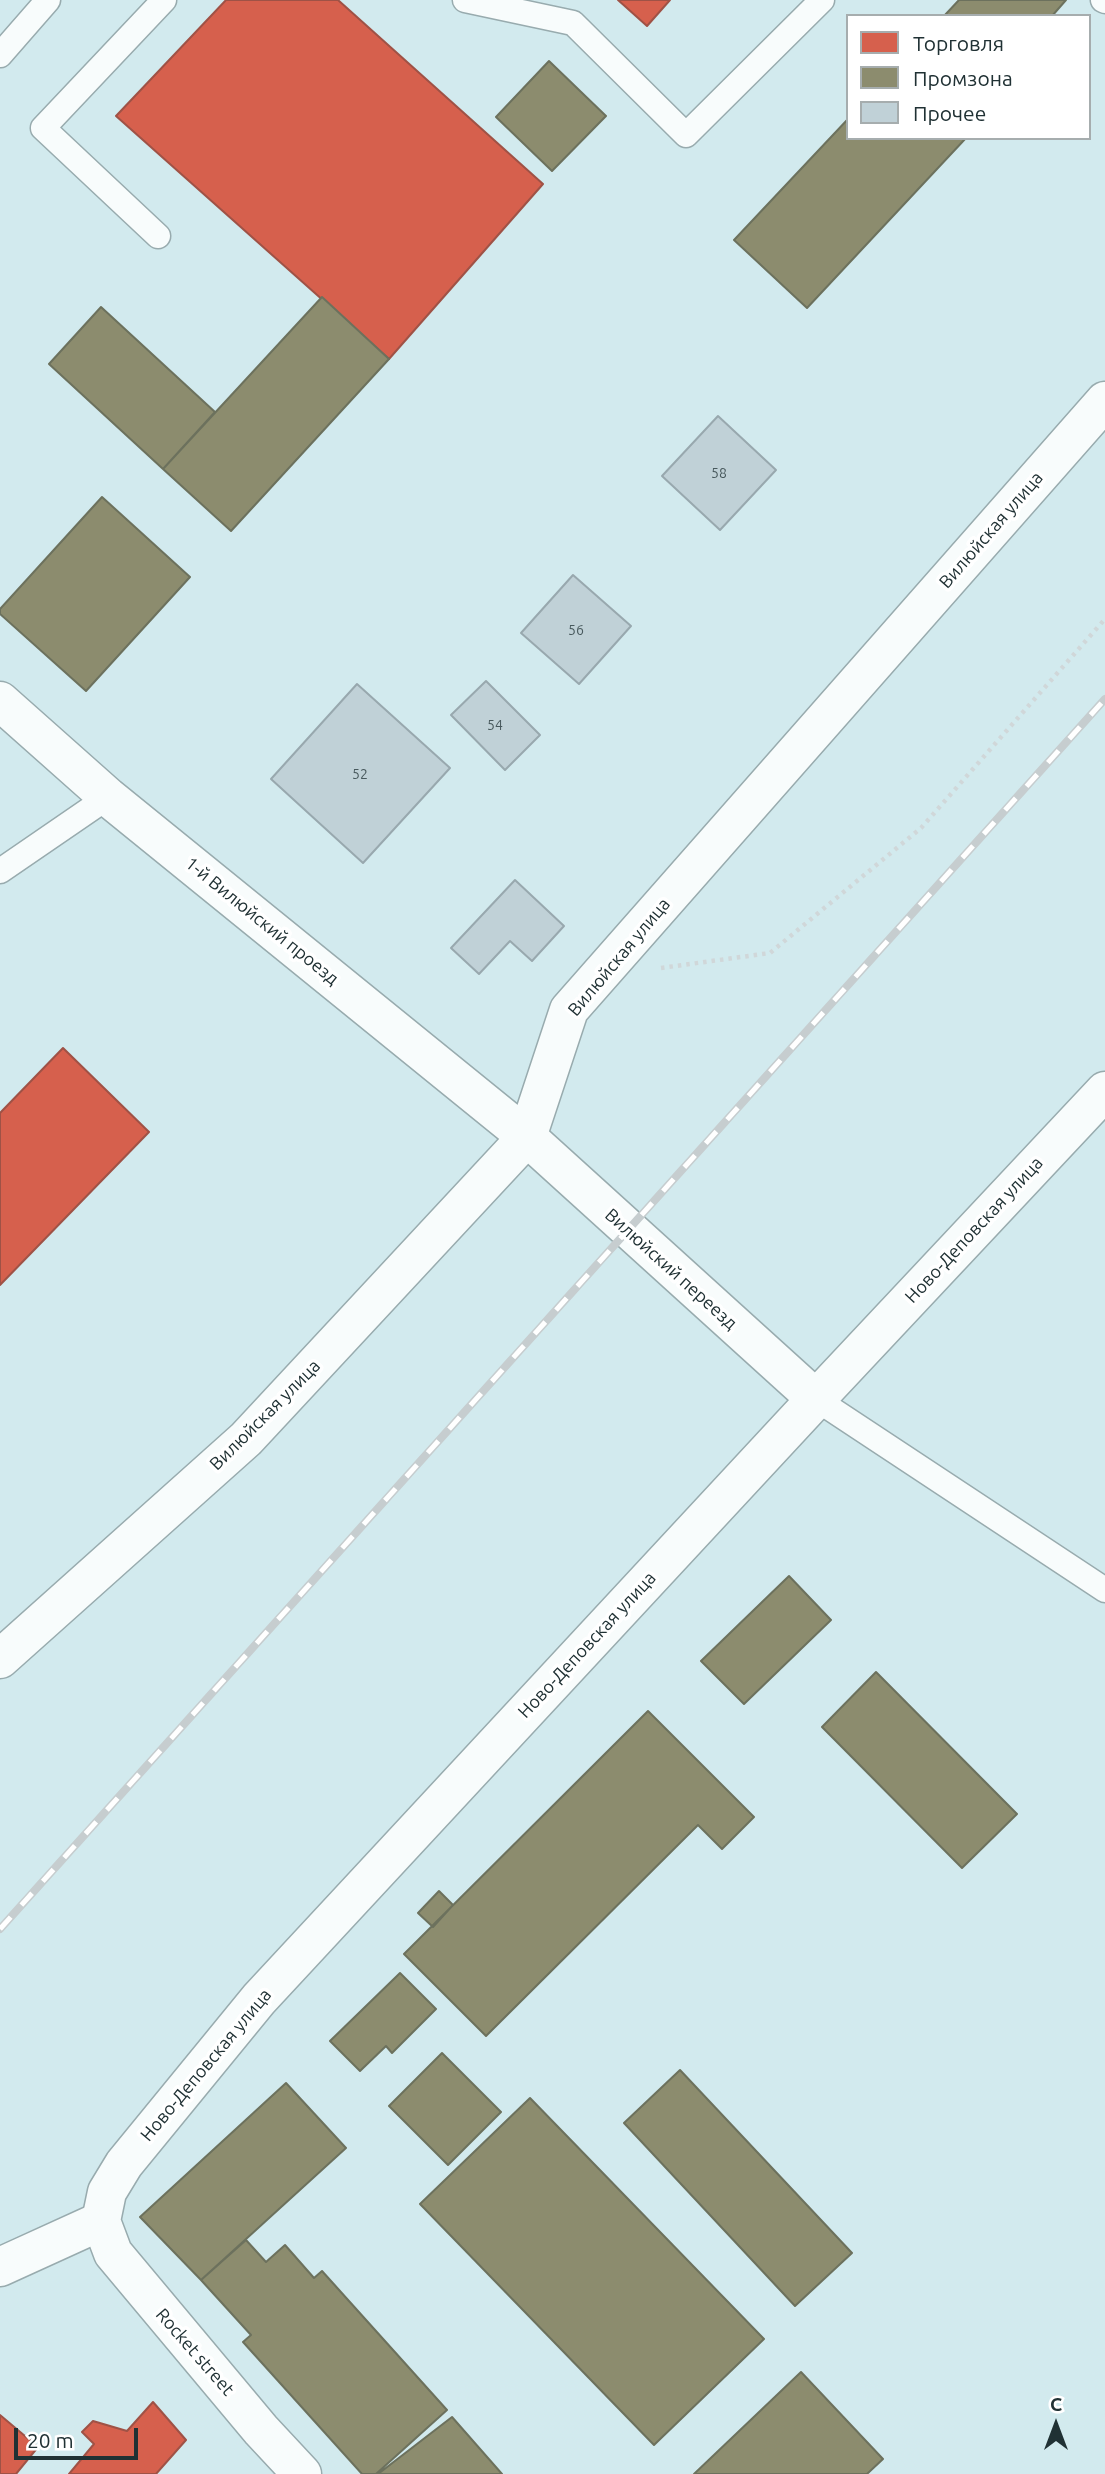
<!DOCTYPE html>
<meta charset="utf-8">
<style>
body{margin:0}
#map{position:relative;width:1105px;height:2474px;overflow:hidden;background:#d2eaee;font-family:Ubuntu,sans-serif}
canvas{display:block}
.legend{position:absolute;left:846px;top:14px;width:245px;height:126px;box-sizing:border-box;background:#fff;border:2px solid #a6adae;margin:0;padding:9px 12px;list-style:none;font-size:21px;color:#203134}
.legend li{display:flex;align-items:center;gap:14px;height:35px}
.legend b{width:35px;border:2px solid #a6adae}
.north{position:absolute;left:1021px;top:2390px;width:70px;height:70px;-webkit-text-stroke:5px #fff;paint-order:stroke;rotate:0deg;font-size:19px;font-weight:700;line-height:28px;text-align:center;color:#203134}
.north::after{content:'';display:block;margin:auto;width:24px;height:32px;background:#203134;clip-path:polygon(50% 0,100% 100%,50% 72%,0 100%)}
.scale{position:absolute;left:14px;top:2428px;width:124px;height:32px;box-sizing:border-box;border:4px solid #203134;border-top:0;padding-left:9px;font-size:21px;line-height:24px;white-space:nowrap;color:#203134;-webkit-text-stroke:5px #fff;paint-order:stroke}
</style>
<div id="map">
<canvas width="1105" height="2474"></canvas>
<ul class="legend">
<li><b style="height:19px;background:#d6604d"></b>Торговля</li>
<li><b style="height:19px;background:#8c8c6e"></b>Промзона</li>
<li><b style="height:19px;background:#c0d1d7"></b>Прочее</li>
</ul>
<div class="north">С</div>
<div class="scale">20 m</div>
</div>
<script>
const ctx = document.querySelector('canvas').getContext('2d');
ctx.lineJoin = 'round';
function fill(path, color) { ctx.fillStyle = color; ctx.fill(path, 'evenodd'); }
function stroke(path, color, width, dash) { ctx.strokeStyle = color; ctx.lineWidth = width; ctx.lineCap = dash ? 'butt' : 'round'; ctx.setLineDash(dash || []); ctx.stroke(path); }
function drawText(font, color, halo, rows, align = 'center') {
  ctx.font = font + ' Ubuntu,sans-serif'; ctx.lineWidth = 7; ctx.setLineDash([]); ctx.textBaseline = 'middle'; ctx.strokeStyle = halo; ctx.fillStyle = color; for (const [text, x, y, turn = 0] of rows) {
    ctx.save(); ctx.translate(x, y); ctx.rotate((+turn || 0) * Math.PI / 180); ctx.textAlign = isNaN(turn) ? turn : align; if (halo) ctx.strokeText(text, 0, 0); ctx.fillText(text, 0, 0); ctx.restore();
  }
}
const shops = new Path2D(`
 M226 0H338L543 184 389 359 116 116Z
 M618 0H670L647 26Z
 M63 1048 149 1132 0 1285V1113Z
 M153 2402 186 2440 156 2474H69L94 2444 82 2432 93 2421 127 2431Z
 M0 2415 38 2447 16 2474H0Z`);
fill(shops, '#d6604d');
stroke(shops, '#9f5246', 2);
const industry = new Path2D(`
 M959 0H1066L1052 16H944Z
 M549 61 606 116 552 171 496 117Z
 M848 119V138H966L807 308 734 240Z
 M322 297 389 359 231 531 163 469Z
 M101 307 215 412 163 469 49 364Z
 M102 497 190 577 86 691 0 614V609Z
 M789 1576 831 1620 744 1704 701 1661Z
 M876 1672 1017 1814 962 1868 822 1727Z
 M648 1711 754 1817 722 1849 698 1825 486 2036 404 1954Z
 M439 1891 453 1905 433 1927 418 1913Z
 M400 1973 436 2009 392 2053 386 2046 360 2071 330 2041Z
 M442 2053 501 2112 448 2165 389 2106Z
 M680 2070 852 2253 795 2306 624 2123Z
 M286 2083 346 2148 201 2280 140 2217Z
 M530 2098 764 2339 654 2445 420 2204Z
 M246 2240 266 2262 285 2245 314 2278 322 2271 447 2410 376 2474H362L243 2342 251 2335 201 2280Z
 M801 2372 883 2459 867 2474H694Z
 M452 2417 502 2474H378Z`);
fill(industry, '#8c8c6e');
stroke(industry, '#6c715d', 2);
const building = new Path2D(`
 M718 416 776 470 720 530 662 476Z
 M573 575 631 626 579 684 521 633Z
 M486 681 540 735 505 770 451 715Z
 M357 684 450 768 363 863 271 779Z
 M515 880 564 926 532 961 510 941 479 974 451 948Z`);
fill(building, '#c0d1d7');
stroke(building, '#98a8ae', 2);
const service = new Path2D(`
 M465 0 573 23 686 135 822 0
 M1103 0 1105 1
 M0 55 48 0
 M158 236 43 128 164 0
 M0 871 108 797
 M816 1399 1105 1590`);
const minor = new Path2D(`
 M0 701 108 797 527 1137 569 1010 1105 401
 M0 2267 101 2221`);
const tertiary = new Path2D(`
 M0 1659 246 1439 527 1137 816 1399
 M302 2474 261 2430 113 2253 101 2221 107 2192 124 2164 259 1999 816 1399 1105 1091`);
stroke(service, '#98abae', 27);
stroke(minor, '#98abae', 41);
stroke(tertiary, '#98abae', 41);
stroke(new Path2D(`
 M661 968 770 953 921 828 1105 619`), '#d0d7d9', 4.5, [3.5, 5]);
stroke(service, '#f8fcfc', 24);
stroke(minor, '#f8fcfc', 38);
stroke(tertiary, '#f8fcfc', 38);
const rail = new Path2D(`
 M0 1929 1105 699`);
stroke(rail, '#c6cdcf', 8);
stroke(rail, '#fff', 5, [16]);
drawText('14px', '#48595d', null, [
 ["58",719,473],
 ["56",576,630],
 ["54",495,725],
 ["52",360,774]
]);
drawText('18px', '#203134', '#fff', [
 ["Вилюйская улица",991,530,-49],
 ["1-й Вилюйский проезд",262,921,39],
 ["Вилюйская улица",619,957,-50],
 ["Ново-Деповская улица",974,1230,-47],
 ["Вилюйский переезд",671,1269,42],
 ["Вилюйская улица",265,1415,-45],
 ["Ново-Деповская улица",587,1645,-47],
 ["Ново-Деповская улица",206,2065,-50],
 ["Rocket street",195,2352,49]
]);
</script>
